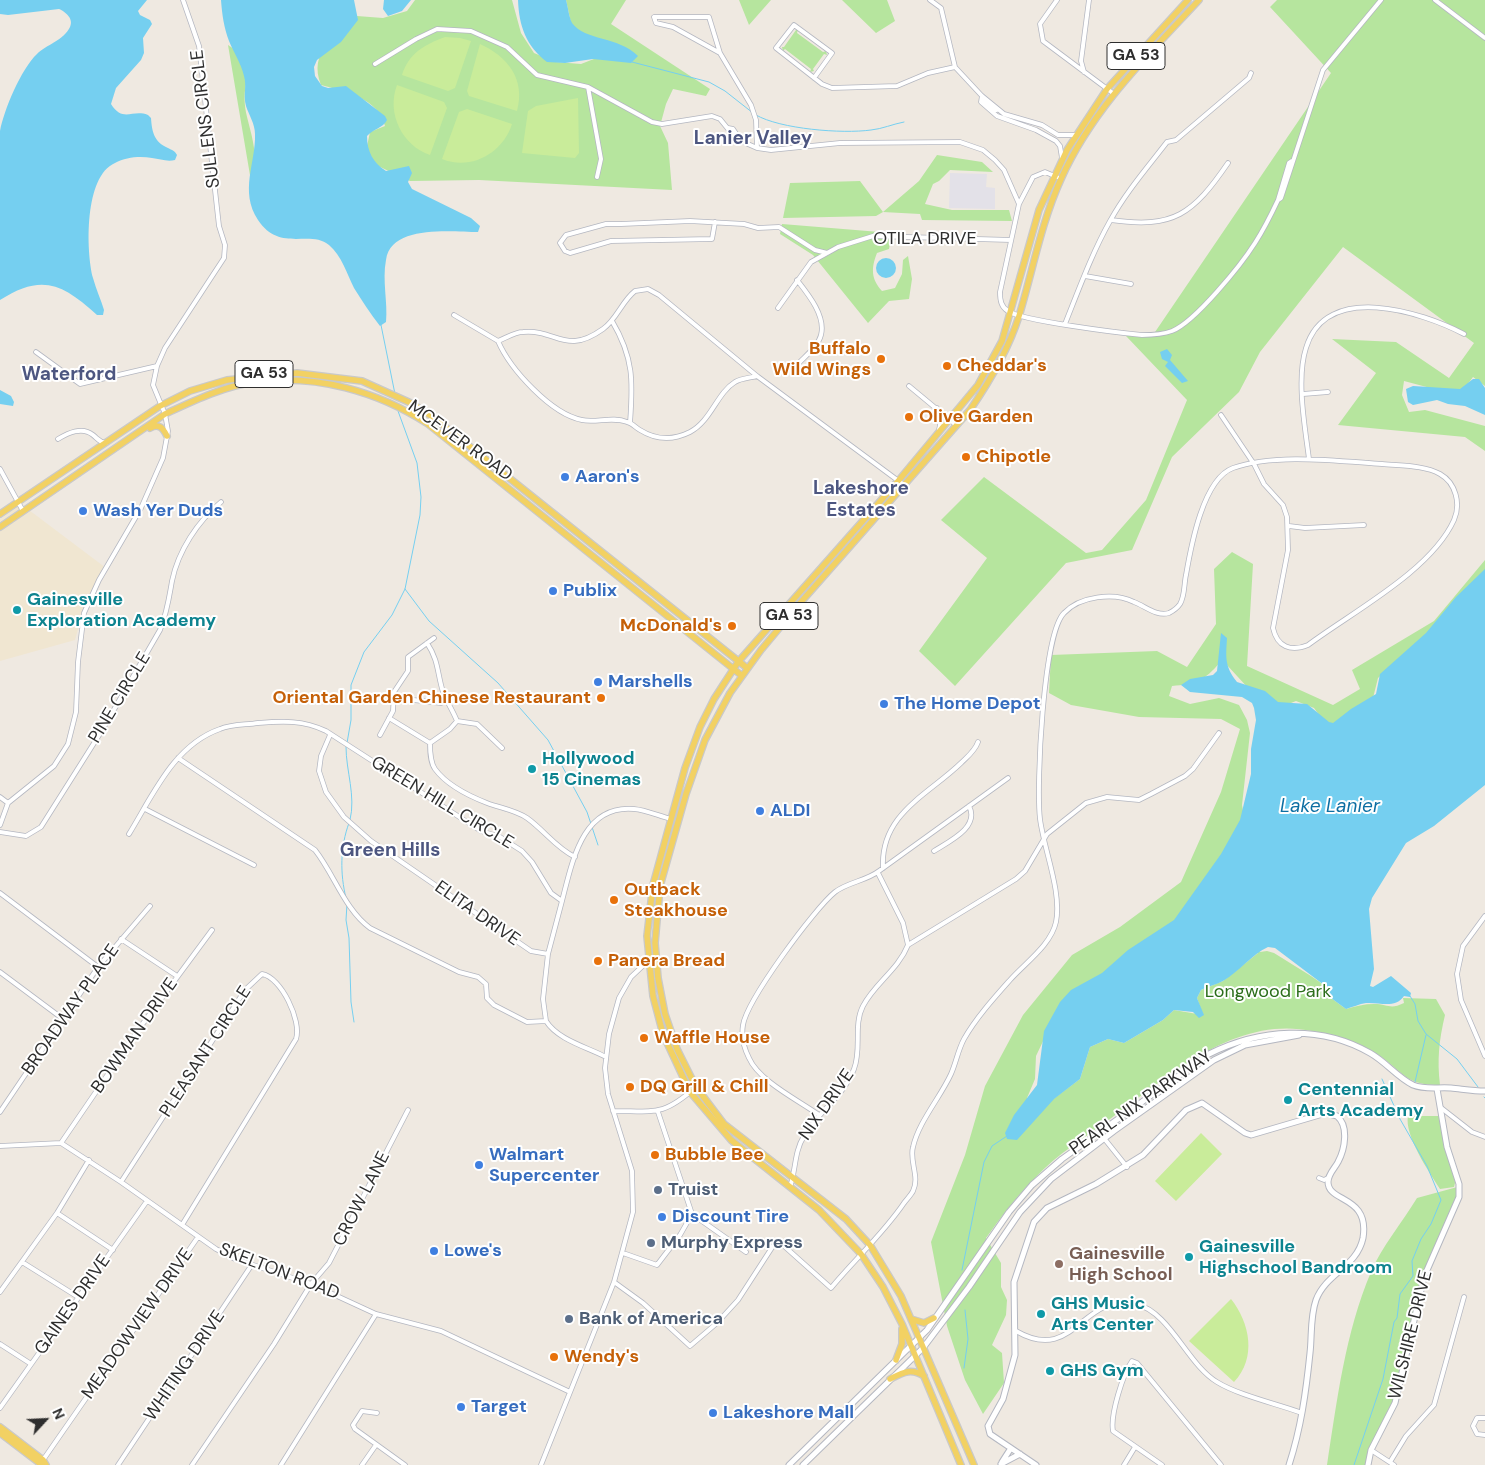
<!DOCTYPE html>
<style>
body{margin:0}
#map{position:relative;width:1485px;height:1465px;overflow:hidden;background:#efe9e1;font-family:"DM Sans",sans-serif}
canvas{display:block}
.north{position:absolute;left:20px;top:1395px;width:50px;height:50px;-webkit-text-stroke:4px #fff;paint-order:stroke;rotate:65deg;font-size:14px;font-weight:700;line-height:20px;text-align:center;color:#2e2e2e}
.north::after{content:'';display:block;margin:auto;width:18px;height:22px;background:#2e2e2e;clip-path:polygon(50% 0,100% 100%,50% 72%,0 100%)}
</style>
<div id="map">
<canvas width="1485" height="1465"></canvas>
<div class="north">N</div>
</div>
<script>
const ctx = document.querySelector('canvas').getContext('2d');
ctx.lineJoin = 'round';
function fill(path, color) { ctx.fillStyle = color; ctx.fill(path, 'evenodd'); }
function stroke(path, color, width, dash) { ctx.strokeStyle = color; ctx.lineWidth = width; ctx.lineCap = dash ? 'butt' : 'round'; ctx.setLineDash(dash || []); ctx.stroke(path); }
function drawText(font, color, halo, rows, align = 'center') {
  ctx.font = font + ' "DM Sans",sans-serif'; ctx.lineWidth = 4; ctx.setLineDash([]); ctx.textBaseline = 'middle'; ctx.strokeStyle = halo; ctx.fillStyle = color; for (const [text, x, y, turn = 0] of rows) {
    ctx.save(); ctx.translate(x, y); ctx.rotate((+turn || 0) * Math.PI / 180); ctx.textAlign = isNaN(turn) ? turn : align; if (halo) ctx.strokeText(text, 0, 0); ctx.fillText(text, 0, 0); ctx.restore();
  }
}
fill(new Path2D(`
 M950 173 987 174 986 187 995 188V209L949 208Z`), '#e3e1e8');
fill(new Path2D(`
 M21 504 106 568 85 604 75 640 0 661V519Z`), '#f0e6d1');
fill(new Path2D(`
 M415 0H512L521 33 534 53 556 62 581 64 599 57 571 23 566 0H626L611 24 710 89 706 96 673 89 666 104 660 126 668 143 672 190 479 180 410 181 378 166 366 151 370 132 385 126C378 98 346 92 321 85 308 51 335 38 357 16L383 18 407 11Z
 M739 0H771L749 25Z
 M842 0H887L895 21 876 33Z
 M1277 0H1485V386L1473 377 1464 389 1438 390 1404 381 1402 395 1409 412 1425 410 1485 426V451L1465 437 1338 425 1376 373 1332 339 1396 342 1449 378 1474 343 1343 247 1260 352 1239 392 1172 457 1132 550 1066 563 955 686 919 651 987 558 941 520 984 477 1086 553 1102 550 1146 500 1187 400 1126 336 1153 335 1331 73 1270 7Z
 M796 30H798L797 33 823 52 826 51 827 55 824 54 813 69 814 71 810 72 811 69 785 49 783 51 782 47H784Z
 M228 45 240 53 250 68C237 109 251 117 255 155 257 167 254 181 253 193Z
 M937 155 982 162 993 172 950 170 939 181 933 184 925 204 952 210H1009L1012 221 922 220 920 214 883 212 876 216 783 218 790 183 860 181 883 212 919 181Z
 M782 224 892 233 889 249 877 253C871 268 871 279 882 291L895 288 902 274 903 260 908 256 912 279 909 299 889 301 868 323 813 255 780 234Z
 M1232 552 1253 564 1247 666 1333 705 1360 689 1352 670 1434 621 1485 560V582L1378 678 1373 698 1329 729 1314 708 1296 701 1276 709 1249 689 1226 664 1220 662C1205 681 1195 684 1172 686L1169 696 1190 704 1219 698 1239 705 1247 720 1250 733 1242 805 1246 827 1196 901 1160 936 1055 1016 1036 1056 1035 1079 1027 1098 1029 1117 1080 1079 1090 1047 1108 1039 1124 1043 1163 1020 1174 1010 1203 1015 1197 998 1201 990 1223 981 1258 953 1254 942 1260 952 1267 951 1274 953 1311 976 1324 985 1331 998 1346 1009C1356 1006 1364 1004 1374 1004 1388 1004 1390 1010 1404 1003L1403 998 1436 999 1445 1015C1439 1040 1437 1060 1440 1085 1402 1086 1401 1067 1372 1051 1354 1040 1332 1035 1312 1031 1234 1015 1168 1077 1110 1119 1086 1137 1057 1154 1036 1177 1017 1196 1001 1217 986 1238L1001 1263V1287L1007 1300 1006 1315 992 1345 1002 1353 1004 1383 983 1414 965 1380 947 1326 931 1242 965 1155 985 1086 1023 1015 1072 955 1120 927 1181 882 1221 792 1240 729 1221 719 1139 717 1071 705 1049 693 1051 655 1157 651 1187 667 1216 624 1214 569Z
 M1408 1116H1439L1446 1152 1456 1179 1454 1187 1440 1189C1429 1172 1404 1135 1408 1116Z
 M1461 1186 1430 1261 1396 1408 1372 1448 1369 1465H1327C1337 1401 1345 1333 1371 1272 1381 1248 1403 1221 1417 1198Z`), '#b6e59e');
fill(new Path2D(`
 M445 37 460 38 471 41 455 88 448 91 402 75C409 53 424 45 445 37Z
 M480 44C507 56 526 79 517 111L469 96 467 91Z
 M397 85 444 102 447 108 430 155C403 146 386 114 397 85Z
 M578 98 579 153 575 158 522 153 528 111 536 106Z
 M467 109 512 124C503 153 471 171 442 159L459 112Z
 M1201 1133 1222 1154 1176 1201 1155 1181Z
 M1231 1299C1250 1323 1257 1358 1234 1382L1189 1341Z`), '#c9ec9a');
fill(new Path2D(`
 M0 0H147L138 11 140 15 150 20 152 24 143 38 144 53 141 60 116 88 111 104C123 123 132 109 148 115L151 118C152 132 154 142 168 148 172 150 175 151 177 155L175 160C167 162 160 159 152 158 140 156 126 157 115 163 84 176 86 251 93 278 96 289 101 300 104 310L103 315H97C63 284 42 273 0 300V131C4 110 21 69 37 54 46 45 64 40 70 27 74 19 66 12 59 9L8 15 0 14Z
 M221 0H354L358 20 341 42 317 60 314 67 315 76 322 86 328 88 346 86 385 116 387 120C383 128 373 129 367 136 367 151 373 163 386 171L409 166 412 173 408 182 412 189 471 218 480 226 478 232C452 232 391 224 386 260 382 281 388 302 386 322L380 326C370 313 362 301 354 288 347 274 342 256 329 245 310 229 280 253 258 220 239 191 256 163 255 134 255 124 249 115 246 106 243 95 247 86 244 76 241 63 234 53 229 41 224 28 222 14 221 0Z
 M384 0H411L402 11 388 16 383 9Z
 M518 0H566C568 7 569 17 572 23 585 41 618 36 638 56L631 63 593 59 565 63 547 62C526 46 519 26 518 0Z
 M876 268a10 10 0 1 1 20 0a10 10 0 1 1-20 0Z
 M1167 349 1172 355 1170 360 1188 381 1182 383 1165 366 1168 362 1162 359 1160 352Z
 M1473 379H1479L1485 388V415L1465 406 1448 404 1437 400 1413 405 1408 402 1406 389 1413 386 1460 389Z
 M0 390 11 396 14 402 13 406 0 404Z
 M1485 569V785L1434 826 1406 843 1372 898 1369 909 1374 969 1370 986 1373 987 1391 976 1411 993 1410 997 1404 996C1395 1009 1380 1002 1366 1003 1359 1004 1353 1007 1346 1009L1331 998 1324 985 1275 948 1268 947C1251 955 1240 971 1223 981 1216 985 1208 986 1201 990L1197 998 1204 1015 1199 1018 1193 1012 1174 1010 1163 1020 1124 1043 1108 1039 1090 1047 1080 1079 1054 1099 1017 1140 1007 1139 1005 1133 1014 1115 1037 1085 1044 1031 1060 1002 1071 990 1102 973 1128 950 1174 920 1221 854 1240 820 1251 774V749L1256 720 1254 708 1252 703 1242 697 1190 692 1181 685 1190 679 1213 675 1217 671 1221 633 1227 638C1226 656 1224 666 1237 682L1265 691 1278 702 1307 704 1329 722 1333 723 1351 709 1376 694 1380 674 1426 633 1456 597Z`), '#75cff0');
stroke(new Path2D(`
 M632 62 709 82 725 91 753 113
 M756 115C780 129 842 134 871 130 882 129 893 124 904 122
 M381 325 395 394
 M405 589 429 621 498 683 548 740 587 812 598 845
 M347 743 351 720V685L364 652 392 615 405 589 420 515 421 497 417 463 398 411
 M346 747C346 771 356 796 350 820
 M346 898C340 874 340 847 349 823
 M347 904 346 920 349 938 351 1002 354 1022
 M1410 996 1415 1004 1418 1021 1426 1034 1457 1059 1478 1087
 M1415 1082 1426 1035
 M1484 1097 1485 1098
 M962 1270 984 1162 992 1146 1007 1136
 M964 1368 968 1339 965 1310
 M1354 1465 1383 1379 1394 1322 1397 1318 1400 1294 1413 1276 1412 1261 1421 1239 1431 1224 1441 1200 1427 1166 1400 1119 1382 1079`), '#75cff0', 1);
const street = new Path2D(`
 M930 0 941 8 955 67 982 96 1004 114 1042 125 1058 135H1075
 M1057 0 1040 24 1043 41 1114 94
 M1435 0 1485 38
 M720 53 673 27 656 23 654 17H709L720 53 751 105 756 120 757 148
 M375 64 416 39 437 29 471 31 507 47 537 75 588 87 652 122 662 124 712 116 720 119 737 140 741 141 733 129 728 128
 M1084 72 1081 61 1089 0
 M814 78 832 53 794 25 776 48 822 84 832 88 897 86 928 73 955 67
 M588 87 601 159 597 177
 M982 96 981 102 997 116 1036 130 1056 141 1060 146 1062 158
 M982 96 990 107 996 110
 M741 141 757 148 771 150 840 143 960 142 983 150 995 160 1004 170 1019 204
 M1057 177 1045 172 1033 177 1019 204 1000 292C1000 300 1001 307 1008 311 1022 321 1121 333 1142 335 1151 335 1164 334 1172 331 1195 322 1241 265 1255 243 1264 229 1271 215 1278 200L1281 198 1323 70 1381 0
 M1278 200 1289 163 1292 161
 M1111 220C1174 229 1193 214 1228 163
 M715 222 712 239 611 241 570 253 565 251 560 243 566 235 606 224H621L690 221 744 224 758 228 779 227 815 250 827 253
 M1085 276 1131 284
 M778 308 811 262 838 247 873 236 1011 240
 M454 315 498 341C506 338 515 332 523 332 557 329 565 356 603 329 617 319 622 301 635 291L648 289 659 295 757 376 904 485
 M612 321C634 358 633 382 630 423
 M1065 324C1079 289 1092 253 1110 221 1126 192 1147 168 1167 142L1176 140 1249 78 1251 73
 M498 341C510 369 551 414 582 420 596 423 613 416 627 422 632 423 635 427 640 430 656 440 672 441 690 432 711 421 717 393 735 382 742 378 750 378 757 376
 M36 352 80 384 157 366
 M797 365C804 357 818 347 821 335 826 316 808 294 797 280
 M909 386 956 425
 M1303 394 1328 392
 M937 408 941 420 939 430
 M58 439C68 433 82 426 93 435 98 439 99 442 106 443
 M1309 459C1305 427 1296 379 1306 348 1326 281 1422 312 1464 334
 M0 469 23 511
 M1289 526 1305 528 1364 525
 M427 643C439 661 437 673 443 692 447 702 453 711 457 721L477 724 502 748
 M395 698 441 703 447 700
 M389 718 430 743 450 729 457 721
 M330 735 321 756 319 771 326 792 344 817 371 841 531 951 548 954 562 901
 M380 735 393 711 394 692 408 671V657L434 638
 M430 743C430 751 430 762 435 769 446 784 469 796 487 803 500 808 515 810 527 818 544 830 556 848 575 857
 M178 758 315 850C334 874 345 910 370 928L459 972 478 977 486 984 487 998 494 1005 527 1022 546 1021C558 1040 587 1047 606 1057
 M0 797 8 803
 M145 809 254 865
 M0 825 8 803 54 766 68 744 76 712 78 662 84 613 99 580 141 508 163 458 168 431 165 414 153 385 157 366 165 348 224 258 225 245 219 226 199 46 183 0
 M0 832 26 836 41 827 101 732 160 630C167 613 169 598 172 581 178 551 198 521 221 502
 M129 834C153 795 174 745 220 729 232 724 246 725 258 723 283 721 303 720 326 731L481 831 500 837 522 851 532 862 551 893 562 901C572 863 582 804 634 809 646 810 659 816 671 819
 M934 851C950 841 980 827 969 806
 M883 868C880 814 928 795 961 763 968 756 975 751 978 742
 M0 893 98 967
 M1485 916 1463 946 1457 974 1461 1000 1485 1056
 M121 939 177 976
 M908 945 1016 879 1025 871 1047 834 1086 803 1107 797 1139 800 1151 794 1185 776 1193 769 1219 733
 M0 972 63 1019
 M546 1021 543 999 548 954
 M1440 1107 1472 1132 1485 1137
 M613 1111C655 1111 662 1117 696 1087
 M0 1112 98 967 150 906
 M658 1112 692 1214 746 1252
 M819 1115C798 1100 759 1081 749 1058 744 1048 741 1037 743 1025 747 1000 814 909 835 892 848 882 866 881 879 871 922 840 965 809 1008 778
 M1099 1132 1127 1167
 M61 1143 141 1026 212 930
 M0 1146 61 1143 121 1182 216 1249 235 1259 311 1284 376 1314 441 1331 570 1392
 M1319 1178 1324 1180 1328 1178
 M121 1182 245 990 262 974C281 977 302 1021 296 1039L182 1225
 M790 1187C796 1170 794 1152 804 1136 818 1112 844 1096 854 1069 862 1049 853 1025 863 1006 875 983 898 970 908 945L903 923 878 873
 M57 1213 113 1250
 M623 1253 657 1265 680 1235 692 1214
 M22 1262 78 1297
 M614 1282 643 1303 690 1346 717 1323 738 1300 773 1246 781 1244 784 1246 831 1288C855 1259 883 1234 904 1203 907 1199 911 1195 913 1191 920 1177 909 1161 913 1147 919 1121 940 1098 951 1074 956 1063 958 1050 964 1039 976 1018 994 998 1010 980 1025 963 1051 945 1056 922 1062 892 1044 850 1040 819 1036 787 1043 634 1064 613 1080 596 1114 592 1134 602 1145 606 1157 617 1169 613 1173 611 1178 607 1180 604 1185 596 1184 583 1186 575 1191 546 1203 479 1233 468 1274 453 1338 461 1382 464 1400 466 1424 465 1440 474 1456 483 1461 504 1454 520 1431 571 1352 612 1308 645 1291 652 1277 647 1273 628L1288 550 1287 517 1283 505 1264 484 1254 464 1221 415
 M0 1292 57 1213 89 1160
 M1016 1331C1075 1365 1081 1292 1136 1304 1170 1312 1187 1364 1217 1382 1238 1395 1277 1404 1302 1413
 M0 1344 31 1364
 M0 1408 147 1201
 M377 1413 362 1411 353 1425 355 1429 405 1465
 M1485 1418H1477L1473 1426 1477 1434 1485 1435
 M1371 1450 1394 1465
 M43 1460 198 1237
 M1390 1462 1406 1436 1434 1405 1464 1297
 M118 1465 251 1266
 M192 1465 274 1344 311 1284 329 1263 408 1110
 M281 1465 376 1314
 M362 1465 376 1445
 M541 1465 614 1282 633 1212 632 1171 608 1094 605 1068 609 1034 619 998 631 977 649 960
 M1124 1465 1135 1447
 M1162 1465 1113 1431C1110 1415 1123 1374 1132 1361L1137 1363 1221 1465`);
const secondary = new Path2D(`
 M1002 1462 1011 1448
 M1001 1464 1020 1454
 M789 1465 927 1330 1009 1212 1032 1185 1062 1159 1209 1054C1259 1029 1320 1024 1370 1053 1386 1062 1397 1077 1413 1085 1425 1090 1438 1087 1451 1088 1462 1089 1473 1091 1485 1091
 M803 1465 923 1348 969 1287 1020 1212 1051 1179 1114 1131 1214 1060 1245 1045 1299 1035
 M1036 1465 990 1434 988 1426 1003 1399 1015 1355 1014 1282 1034 1222 1047 1208 1096 1184 1143 1155 1186 1110 1202 1103 1245 1133 1251 1135 1326 1113 1337 1116C1349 1126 1345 1149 1338 1162 1335 1168 1328 1174 1328 1182 1328 1203 1370 1195 1363 1238 1357 1267 1326 1273 1316 1300 1310 1317 1312 1336 1310 1353 1306 1392 1301 1428 1289 1465
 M1368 1465 1371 1450 1395 1403 1424 1277 1459 1197V1184L1447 1147 1437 1089`);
const primary = new Path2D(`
 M150 428C159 423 163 428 167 436
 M0 514 160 406 190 391 227 380 297 373 362 381 413 404 434 418 747 668
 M0 527 165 414C193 401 224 386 255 382 316 374 377 391 428 424L741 675
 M911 1319 924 1323 934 1318
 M896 1360 902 1344V1329
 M890 1379C904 1372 911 1368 924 1376
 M0 1427 43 1460 46 1465
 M0 1433 42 1465
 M961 1465 902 1324 883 1287 861 1254 819 1210 731 1140 690 1092 663 1034 653 996 647 936 653 885 685 768 700 727 714 699 738 662 899 480 978 385 1002 341 1039 210 1067 150 1107 89 1188 0
 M974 1465 901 1296 870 1245 846 1219 724 1124 696 1087 677 1049 665 1014 658 978 655 943 660 886 686 794 705 740 730 693 761 650 801 602 970 410C990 381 1008 351 1019 316 1033 270 1041 223 1061 179 1092 109 1148 55 1199 0`);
stroke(street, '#b4b7c1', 5.5);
stroke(secondary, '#b4b7c1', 7);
stroke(primary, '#c9c9c9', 8);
stroke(street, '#fff', 4);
stroke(secondary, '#fff', 5);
stroke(primary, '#f2d163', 5.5);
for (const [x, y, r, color] of [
 [881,359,5,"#e8710a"],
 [947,366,5,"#e8710a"],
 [909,417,5,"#e8710a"],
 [966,457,5,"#e8710a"],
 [565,477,5,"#3f7fe0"],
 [83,511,5,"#3f7fe0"],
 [553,591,5,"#3f7fe0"],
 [17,610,5,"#0f9aa8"],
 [732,626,5,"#e8710a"],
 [598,682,5,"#3f7fe0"],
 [601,698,5,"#e8710a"],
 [884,704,5,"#3f7fe0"],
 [532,769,5,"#0f9aa8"],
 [760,811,5,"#3f7fe0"],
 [614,900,5,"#e8710a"],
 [598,961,5,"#e8710a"],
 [644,1038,5,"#e8710a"],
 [630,1087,5,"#e8710a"],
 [1288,1100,5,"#0f9aa8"],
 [655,1155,5,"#e8710a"],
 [479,1165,5,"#3f7fe0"],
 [658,1190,5,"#5c6f8a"],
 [662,1217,5,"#3f7fe0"],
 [651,1243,5,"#5c6f8a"],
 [434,1251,5,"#3f7fe0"],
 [1189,1257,5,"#0f9aa8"],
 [1059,1264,5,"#8d6e63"],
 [1041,1314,5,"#0f9aa8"],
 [569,1319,5,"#5c6f8a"],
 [554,1357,5,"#e8710a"],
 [1050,1371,5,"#0f9aa8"],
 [461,1407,5,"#3f7fe0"],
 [713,1413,5,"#3f7fe0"]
]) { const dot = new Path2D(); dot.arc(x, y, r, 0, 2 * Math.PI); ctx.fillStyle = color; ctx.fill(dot); stroke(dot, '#fff', 2); }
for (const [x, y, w] of [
 [1136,56,58],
 [264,374,58],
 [789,616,58]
]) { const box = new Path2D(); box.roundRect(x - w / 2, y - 13.5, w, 27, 4); ctx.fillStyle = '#fff'; ctx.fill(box); stroke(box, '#2e2e2e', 1); }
drawText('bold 16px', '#2e2e2e', null, [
 ["GA 53",1136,56],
 ["GA 53",264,374],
 ["GA 53",789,616]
]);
drawText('18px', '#2e2e2e', '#fff', [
 ["SULLENS CIRCLE",206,119,-97],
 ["OTILA DRIVE",925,239],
 ["MCEVER ROAD",460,441,36],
 ["PINE CIRCLE",120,698,-59],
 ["GREEN HILL CIRCLE",442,803,31],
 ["ELITA DRIVE",477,914,35],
 ["BROADWAY PLACE",71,1010,-55],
 ["BOWMAN DRIVE",135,1036,-55],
 ["PLEASANT CIRCLE",206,1052,-57],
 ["PEARL NIX PARKWAY",1141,1103,-35],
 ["NIX DRIVE",827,1105,-55],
 ["CROW LANE",362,1199,-63],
 ["SKELTON ROAD",279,1272,21],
 ["GAINES DRIVE",73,1305,-55],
 ["MEADOWVIEW DRIVE",138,1324,-55],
 ["WILSHIRE DRIVE",1411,1335,-76],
 ["WHITING DRIVE",185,1366,-56]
]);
drawText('bold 18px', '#c56008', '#fff', [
 ["Buffalo",871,349,"right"],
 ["Wild Wings",871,370,"right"],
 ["Cheddar's",957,366],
 ["Olive Garden",919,417],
 ["Chipotle",976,457],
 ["McDonald's",722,626,"right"],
 ["Oriental Garden Chinese Restaurant",591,698,"right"],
 ["Outback",624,890],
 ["Steakhouse",624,911],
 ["Panera Bread",608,961],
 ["Waffle House",654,1038],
 ["DQ Grill & Chill",640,1087],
 ["Bubble Bee",665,1155],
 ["Wendy's",564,1357]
], 'left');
drawText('bold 18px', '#366cbe', '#fff', [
 ["Aaron's",575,477],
 ["Wash Yer Duds",93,511],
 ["Publix",563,591],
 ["Marshells",608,682],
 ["The Home Depot",894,704],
 ["ALDI",770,811],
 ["Walmart",489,1155],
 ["Supercenter",489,1176],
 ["Discount Tire",672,1217],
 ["Lowe's",444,1251],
 ["Target",471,1407],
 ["Lakeshore Mall",723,1413]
], 'left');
drawText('bold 18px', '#0d838f', '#fff', [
 ["Gainesville",27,600],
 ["Exploration Academy",27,621],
 ["Hollywood",542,759],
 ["15 Cinemas",542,780],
 ["Centennial",1298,1090],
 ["Arts Academy",1298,1111],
 ["Gainesville",1199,1247],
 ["Highschool Bandroom",1199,1268],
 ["GHS Music",1051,1304],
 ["Arts Center",1051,1325],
 ["GHS Gym",1060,1371]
], 'left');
drawText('18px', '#2c6e1b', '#fff', [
 ["Longwood Park",1268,992]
]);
drawText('bold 18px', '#4e5e75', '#fff', [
 ["Truist",668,1190],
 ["Murphy Express",661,1243],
 ["Bank of America",579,1319]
], 'left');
drawText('bold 18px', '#785e54', '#fff', [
 ["Gainesville",1069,1254],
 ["High School",1069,1275]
], 'left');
drawText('bold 19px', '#4d5680', '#fff', [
 ["Lanier Valley",753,139],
 ["Waterford",69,375],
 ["Lakeshore",861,489],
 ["Estates",861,511],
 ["Green Hills",390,851]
]);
drawText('italic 19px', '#0d6fa3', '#fff', [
 ["Lake Lanier",1330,807]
]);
</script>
